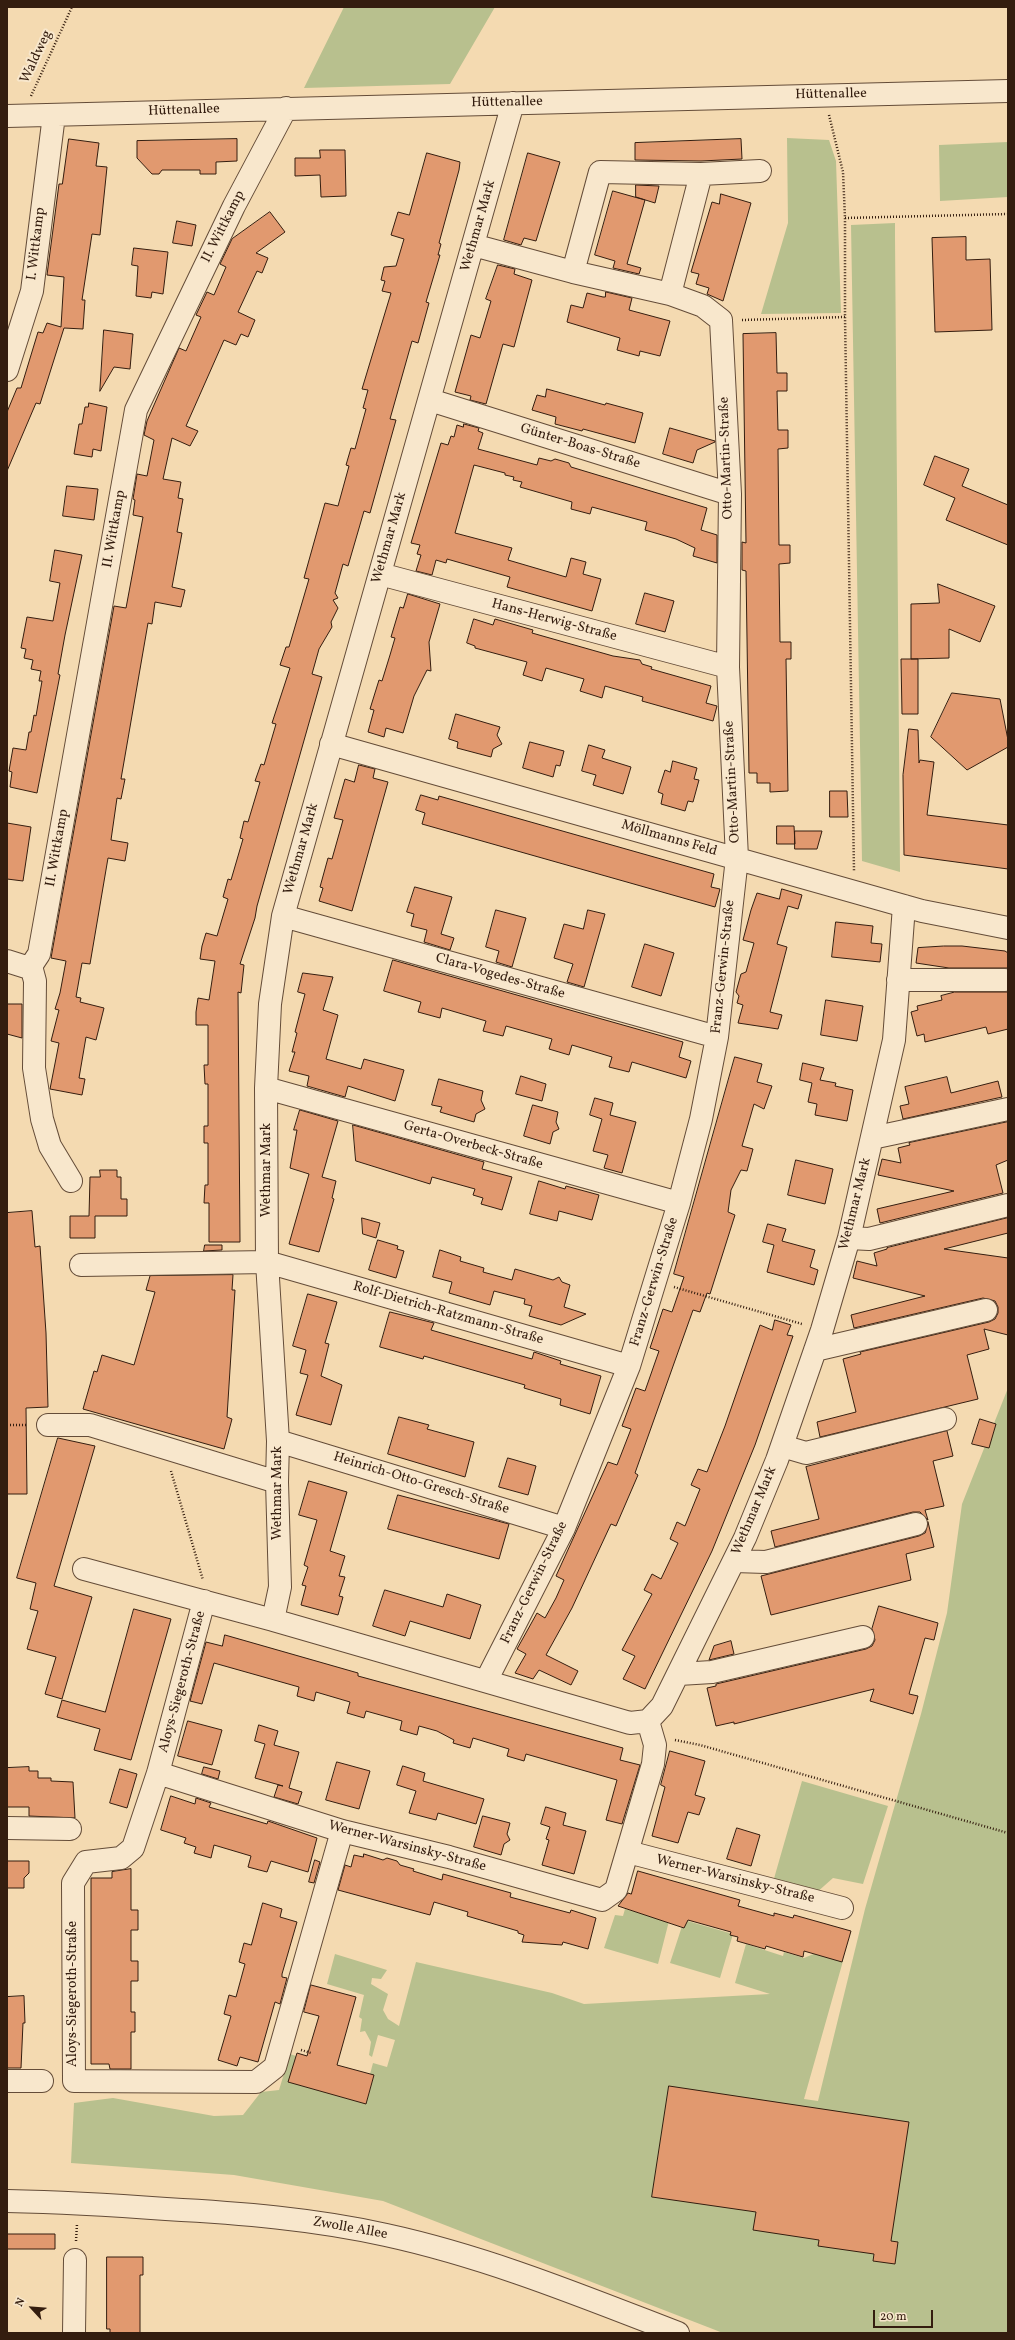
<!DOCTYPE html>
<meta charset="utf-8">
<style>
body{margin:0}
#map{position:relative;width:1015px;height:2340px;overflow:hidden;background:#f4dab1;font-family:Vollkorn,serif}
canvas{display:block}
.frame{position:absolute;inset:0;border:8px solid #341d0f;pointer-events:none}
.north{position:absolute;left:12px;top:2288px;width:40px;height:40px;-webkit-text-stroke:3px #f8e7cc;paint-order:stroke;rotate:296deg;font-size:11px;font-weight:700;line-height:16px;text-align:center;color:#341d0f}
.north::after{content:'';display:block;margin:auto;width:14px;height:18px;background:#341d0f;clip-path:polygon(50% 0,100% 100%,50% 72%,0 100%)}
.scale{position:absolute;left:873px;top:2310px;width:60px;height:18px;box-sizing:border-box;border:2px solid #341d0f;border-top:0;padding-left:5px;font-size:12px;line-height:14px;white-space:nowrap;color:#341d0f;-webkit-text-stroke:3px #f8e7cc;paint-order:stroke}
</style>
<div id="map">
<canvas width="1015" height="2340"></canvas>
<div class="frame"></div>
<div class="north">N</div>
<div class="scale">20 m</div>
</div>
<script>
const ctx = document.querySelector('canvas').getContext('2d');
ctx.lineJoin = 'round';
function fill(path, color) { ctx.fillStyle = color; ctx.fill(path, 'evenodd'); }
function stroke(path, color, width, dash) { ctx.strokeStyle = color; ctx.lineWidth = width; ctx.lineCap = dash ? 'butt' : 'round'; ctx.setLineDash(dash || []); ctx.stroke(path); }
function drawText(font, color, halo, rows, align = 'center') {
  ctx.font = font + ' Vollkorn,serif'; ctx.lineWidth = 4; ctx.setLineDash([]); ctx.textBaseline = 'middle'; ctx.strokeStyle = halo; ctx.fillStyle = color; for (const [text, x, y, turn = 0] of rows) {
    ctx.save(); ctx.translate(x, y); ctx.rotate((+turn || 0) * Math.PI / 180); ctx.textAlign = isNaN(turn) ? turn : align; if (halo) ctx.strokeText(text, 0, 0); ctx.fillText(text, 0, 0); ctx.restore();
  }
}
fill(new Path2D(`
 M344 7H495L450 84 304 88Z
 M787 138 829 140 836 161 841 313 761 314 788 223Z
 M1008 142V197L940 201 939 145Z
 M895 223V237L900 872 862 861 851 225Z
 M1008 1388V2333H723L383 2201 234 2175 71 2163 74 2103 113 2098 214 2116 243 2115 261 2092 279 2090 290 2054 296 2056 289 2082 366 2104 374 2076 370 2074 373 2063 387 2067 395 2040 378 2035 372 2057 369 2055 371 2042 365 2031 360 2032 362 2019 359 2017 364 1995 327 1984 335 1954 387 1970 381 1979 372 1978 371 1984 388 1994 383 2010 388 2019 399 2026 416 1962 552 1993 584 2004 770 1994 735 1983 746 1944 783 1956 784 1952 804 1958 816 1953 843 1961 804 2099 818 2101 865 1909 921 1714 947 1613 962 1504Z
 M802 1781 888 1806 863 1884 833 1878 815 1894 773 1882Z
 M625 1909 669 1921 658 1964 604 1948 615 1915 623 1916Z
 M684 1920 733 1934 720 1978 670 1963Z`), '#b8c08e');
const building = new Path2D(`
 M69 139 99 143 96 166 107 167 100 235 92 234 82 300H85L83 329 64 328 40 404 36 403 7 471V412L17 388H21L38 332 43 333 47 323 61 327 64 277 47 275 59 184H62Z
 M237 139V161L216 162V174H200V170H162L159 174H152L137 158V141Z
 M741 139 742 159 701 161 635 160V143Z
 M320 150H345L346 196 321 197 320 175 295 176V158H320Z
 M427 153 460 162 459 170 439 243 441 244 438 255H440L426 302 429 303 418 343 412 341 390 419 396 420 370 513 364 511 348 566 343 564 335 593 338 598 333 600 338 608 331 622 332 627 319 649 312 674 322 677 257 906 255 918 240 964 244 965 241 993 238 992 240 1242H209V1203H204L205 1185H208V1143H204V1126H208V1084H205L204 1065H208V1025H196V1012L198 998 209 1000 215 961 200 959 202 946 206 933 217 936 228 899 223 897 228 879 231 880 243 839 240 838 244 821 248 822 260 782 255 781 261 764 264 765 276 724 272 723 290 668 280 665 286 647H289L309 579 304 578 325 503 338 506 349 466 346 465 351 448 355 449 366 409 363 408 368 390 362 389 391 293 382 291 385 281 381 280 384 267 396 266 404 239 391 235 398 212 409 215Z
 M528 153 560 162 536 241 524 238 521 245 504 240Z
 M636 185 659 186 655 203 636 197Z
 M613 191 645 200 627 264 641 268 639 274 613 268 615 261 595 255Z
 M721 194 751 203 723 301 707 294 709 288 696 284 699 274 691 272 712 202 719 204Z
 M270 212 285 232 256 253 268 258 262 273 257 271 238 312 255 320 248 337 241 334 236 345 224 340 186 426 198 431 190 446 172 438 163 479 181 482 178 498 183 499 177 532 182 533 172 587 185 590 181 607 155 602 152 624 148 623 121 779H125L121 799 117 798 111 840 128 843 125 861 108 858 90 964 82 963 76 997 81 998 80 1002 104 1008 96 1040 86 1037 79 1078 85 1079 82 1095 50 1089 59 1043 51 1041 59 1010 55 1009 60 993 66 961 51 958 114 606 126 608 143 517 133 515 135 500 133 499 137 474 147 476 154 440 144 435 147 421 179 348 186 351 201 317 196 315 207 292 214 295 226 267 220 264 232 239Z
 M177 221 196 225 192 246 173 243Z
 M966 237V260L990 259 992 330 935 332 932 238Z
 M134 248 168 252 163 294 152 292 151 298 136 296 138 266 132 265Z
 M498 265 515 269 514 274 532 280 514 347 503 344 486 404 470 400 471 396 455 392 471 335 480 338 491 301 486 299Z
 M606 292 632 298 629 310 670 321 660 356 640 351 639 356 617 350 620 338 567 322 571 305 583 308 587 293 603 297H605Z
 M104 330 133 334 130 369 114 367 100 391Z
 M776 333 777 373H787V391H777L778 430H788V448L778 449 779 545H790V563L779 564 780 642H791V659H786L788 791 770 792V783H757V773H749L746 571 742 570V542L746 543 743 334Z
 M547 389 605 405 606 403 643 413 635 443 583 429 582 431 555 424 556 417 532 410 537 395 545 397Z
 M89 403 107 407 101 451 93 449 92 457 74 454 79 424H82L85 407H88Z
 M464 424 479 428 478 431 483 433 478 449 537 465 539 458 551 461 555 459 569 463 571 467 707 508 701 530 717 535V563L693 556 695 548 676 539 645 530 647 522 592 507 590 514 571 509 572 502 520 487 522 482 513 480 514 477 505 475V473L474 465 455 533 512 548 508 560 566 577 571 558 586 562 583 574 601 579 592 611 507 587 510 577 447 559 446 563 436 560 432 575 416 571 421 555 417 554 420 545 411 543 441 443 448 445 451 436 454 437 457 425 463 427Z
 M670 428 715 441V442L697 450 693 463 663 454Z
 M935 456 969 469 962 486 1008 505V545L946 520 955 498 924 485Z
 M67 486 98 489 94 520 63 516Z
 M55 550 82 555 65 635 58 674 60 675 37 793 10 787 12 772 9 771 13 748 26 750 29 732H31L34 715 36 716 42 681H39L41 671 31 669 33 660 24 658 26 649 21 648 27 617 53 621 60 583 50 581Z
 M938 584 995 606 980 642 949 629V658L911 659H918V714H902L901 659H911V604L939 603Z
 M645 593 674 601 665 632 636 624Z
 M408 594 440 604 429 642 431 671 427 670 414 696 403 733 386 728 384 737 368 732 374 710 370 709 379 680 382 681 390 655 395 638 391 637 400 607 403 608Z
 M474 619 493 625 495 619 533 630 532 633 613 656 640 660 642 664 652 667 651 669 711 686 706 703 717 706 713 721 642 701 643 697 605 686 602 698 580 691 584 679 546 668 542 681 523 675 527 662 475 648V646L467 643Z
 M952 693 1000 699 1008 740V747L967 770 931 737Z
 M456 714 500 727 497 735 502 744 493 749 491 757 457 748 458 742 449 739Z
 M909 729 918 730 919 763 920 760 934 762 927 815 1008 825V869L904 855 903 775Z
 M530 742 564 751 560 766 556 765 553 777 523 768Z
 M589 745 605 750 602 758 631 767 623 794 593 785 596 775 582 771Z
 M673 761 697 768 694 779 699 780 693 802 688 801 685 811 661 804 663 794 658 792 665 770 670 772Z
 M359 765 375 769 373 778 388 782 352 911 319 901 323 888 320 887 328 858 332 859 343 820 334 818 345 779 354 782Z
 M830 791H847L848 817H830Z
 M421 795 438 800 439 796 714 874 711 887 720 889 715 907 422 824 425 813 416 810Z
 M7 823 31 827 23 881 7 879Z
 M777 826H794L795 844H777Z
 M795 831H822L817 849H795Z
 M415 887 452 897 441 934 454 938 450 950 424 942 427 930 411 926 414 914 407 912Z
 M782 889 802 895 798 909 788 906 777 944 787 947 770 1012 782 1015 778 1029 738 1023 743 1005 737 1003 739 996 736 992 741 974 746 972 754 943 743 940 751 910 757 893 779 899Z
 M496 910 526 918 512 967 496 962 499 951 486 947Z
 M588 910 605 914 584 987 567 982 573 964 554 958 564 924 583 929Z
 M836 922 873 926 871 943 882 944 880 962 832 957Z
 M645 944 674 953 661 996 632 987Z
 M944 946H962L1005 951 1008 953V968H949L916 963 918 948Z
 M393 960 683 1042 679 1057 691 1061 686 1078 632 1062 629 1072 609 1067 612 1057 572 1045 569 1055 549 1049 552 1039 506 1026 503 1036 483 1031 486 1021 442 1008 440 1018 418 1012 421 1002 384 991Z
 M303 973 333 977 323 1010 338 1015 326 1059 361 1069 364 1059 404 1070 395 1101 348 1086 345 1097 307 1086 309 1076 289 1071 295 1052H292L297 1033 295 1032 305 994 298 992Z
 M955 992H1008V1029L988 1034 986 1027 925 1042 924 1034 917 1036 911 1012 918 1010 917 1006 942 1000 941 996Z
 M826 1000 863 1006 857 1041 821 1035Z
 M7 1004H22V1038L7 1034Z
 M735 1057 762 1064 757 1082 772 1086 764 1109 754 1104 742 1146 753 1149 747 1171 741 1170 731 1190 728 1212 735 1215 710 1294 707 1293 700 1312 693 1310 635 1473 638 1475 616 1526 611 1524 572 1608 546 1655 578 1671 571 1685 539 1670 533 1679 515 1673 526 1654 517 1649 537 1613 545 1618 556 1598 564 1580 556 1576 608 1462 617 1465 631 1429 622 1426 636 1388 645 1391 659 1351 650 1348 663 1309 672 1312 684 1277 674 1274Z
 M803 1063 824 1068 820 1080 836 1083 835 1086 853 1090 847 1121 815 1115 817 1104 808 1102 812 1083 800 1080Z
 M521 1076 546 1084 542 1101 516 1094Z
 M947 1077 951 1093 998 1081 1002 1097 903 1119 900 1106 909 1104 905 1087Z
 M439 1079 483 1091 481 1100 485 1109 476 1114 474 1122 440 1112 442 1107 432 1105Z
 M595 1098 613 1103 610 1115 636 1122 622 1173 604 1168 608 1155 593 1151 602 1119 590 1115Z
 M533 1105 558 1112 556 1122 559 1129 553 1132 550 1144 524 1136Z
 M300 1110 338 1121 322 1177 336 1181 332 1198 334 1199 319 1252 289 1244 309 1174 290 1168 297 1130H294Z
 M1008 1122V1160L996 1165 1003 1193 880 1223 877 1209 954 1191 878 1175 882 1159 901 1163 898 1148 910 1145 909 1143Z
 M353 1125 484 1162 482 1169 512 1177 502 1210 481 1204 483 1198 473 1195 475 1189 432 1177 430 1184 356 1161Z
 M796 1160 833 1169 825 1204 788 1195Z
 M100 1170H117V1177H121V1199H127V1216H95V1238H70V1216H89L90 1177H100Z
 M539 1181 565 1189 566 1186 599 1195 592 1220 559 1211 557 1221 530 1214Z
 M32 1211 35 1247 40 1246 46 1333 48 1407 26 1408 27 1494H7V1213Z
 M362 1218 380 1223 376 1238 363 1234Z
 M1008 1218V1233L944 1249 1008 1258V1335L984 1329 989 1349 967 1355 978 1399 820 1437 817 1422 856 1412 843 1359 861 1354 860 1352 989 1322 995 1319 998 1313V1307L995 1301 983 1298 854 1328 851 1315 925 1296 853 1278 857 1261 877 1266 874 1253 887 1249V1248Z
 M768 1224 786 1229 782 1241 815 1250 810 1267 818 1270 814 1285 767 1272 774 1245 763 1242Z
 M378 1240 398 1246 397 1249 404 1251 396 1278 369 1270Z
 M205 1245H222V1250L204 1251Z
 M440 1250 461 1257 460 1261 484 1268 483 1272 512 1280 515 1269 553 1280 559 1277 562 1282 570 1285 564 1307 586 1314 561 1325 529 1316 532 1306 524 1304 525 1299 494 1291 490 1305 449 1293 452 1282 433 1277Z
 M233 1275 232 1290H235L227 1417 232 1419 224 1449 83 1409 94 1371 97 1372 102 1355 134 1365 155 1292 146 1290 150 1276Z
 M308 1294 337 1302 325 1343 329 1344 321 1376 342 1385 331 1425 296 1415 308 1375 300 1373 306 1350 293 1346Z
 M390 1312 434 1323 431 1330 532 1359 534 1352 561 1361 560 1364 601 1376 590 1414 560 1405 561 1399 524 1388 525 1385 424 1356 423 1359 380 1347Z
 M775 1320 791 1325 787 1335 793 1336 755 1445 712 1551 645 1689 623 1679 635 1656 622 1650 652 1594 644 1590 652 1574 661 1579 678 1543 670 1539 677 1522 685 1526 700 1489 691 1485 698 1469 707 1472 725 1426 760 1325 772 1330Z
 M399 1417 429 1425 427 1429 474 1442 465 1477 388 1454Z
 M980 1419 996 1424 989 1448 972 1444Z
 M947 1431 953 1456 933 1461 944 1506 925 1510 928 1520 920 1512H913L775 1547 771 1531 819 1519 806 1467Z
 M58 1438 95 1446 54 1586 92 1597 62 1699 45 1694 56 1657 27 1649 38 1611 30 1609 36 1583 17 1578Z
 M508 1458 536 1466 528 1495 499 1487Z
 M309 1481 347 1492 330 1551 345 1556 339 1576 345 1577 339 1596 343 1597 338 1615 301 1605 306 1586 302 1585 308 1567 304 1565 317 1520 299 1515Z
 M398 1495 509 1524 499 1559 388 1529Z
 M928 1522 934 1547 906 1554 911 1580 771 1615 761 1576 919 1536 925 1533Z
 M385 1590 443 1607 447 1594 481 1605 470 1639 410 1621 405 1636 373 1626Z
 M879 1606 938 1623 934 1640 925 1638 909 1694 918 1696 913 1714 870 1701 874 1689 734 1724V1722L716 1726 707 1688 716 1686V1684L866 1649 872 1646 875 1640 872 1629Z
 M134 1609 171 1619 131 1760 94 1750 100 1729 57 1717 62 1700 105 1712Z
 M225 1635 358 1673V1676L623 1748 620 1760 640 1765 622 1824 606 1820 617 1780 526 1754 524 1761 507 1756 509 1749 473 1738 470 1748 453 1743 454 1740 437 1731 419 1726 417 1735 400 1730 402 1721 366 1711 364 1718 347 1713 350 1702 316 1692 314 1701 297 1696 299 1687 214 1663 202 1704 190 1701 206 1642 222 1646Z
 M731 1641 734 1654 709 1660 714 1646Z
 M188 1721 222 1730 212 1765 178 1756Z
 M259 1725 278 1731 274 1745 299 1752 289 1788 302 1792 298 1804 274 1797 278 1785 283 1786 255 1778 265 1744 255 1741Z
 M670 1751 705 1761 695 1795 705 1798 699 1815 688 1812 678 1843 652 1836 665 1787 661 1785Z
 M337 1762 370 1771 359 1809 326 1800Z
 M403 1766 425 1773 423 1781 484 1799 476 1824 438 1813 436 1820 409 1813 416 1791 397 1785Z
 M29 1767V1771H38V1778H51V1781L73 1782 75 1818 29 1816V1807H7V1768Z
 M204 1767 220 1771 218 1779 202 1774Z
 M120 1769 137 1774 127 1808 110 1803Z
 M171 1796 195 1804 196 1798 211 1803 209 1807 267 1824 268 1821 317 1838 308 1872 271 1861 267 1872 248 1867 251 1856 214 1845 211 1858 194 1853 196 1847 184 1843 186 1838 161 1830Z
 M546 1807 566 1813 563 1825 586 1831 574 1874 542 1865 549 1840 546 1839 550 1827 541 1824Z
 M483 1816 510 1823 507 1834 510 1840 504 1844 501 1855 474 1847Z
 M737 1828 760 1835 751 1866 727 1859Z
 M364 1854 383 1860 387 1858 397 1861 400 1865 414 1869 413 1871 442 1880 443 1874 511 1893 510 1897 570 1913 571 1910 596 1918 588 1949 563 1942 562 1945 522 1942 524 1935 518 1933V1931L467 1916 468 1912 434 1902 430 1915 338 1890 345 1865 351 1867 354 1855 363 1857Z
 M315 1860 320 1862 314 1883 309 1882Z
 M7 1861H29V1873L24 1878V1888H7Z
 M131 1869V1910H138V1930H131V1961H138V1981H131V2012H135V2032H131V2069H110L109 2064H91V1878H112V1872Z
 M638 1871 740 1900 738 1906 774 1916V1913L793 1918 794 1915 851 1931 842 1962 804 1951 803 1957 766 1946 765 1949 737 1941 738 1937 730 1935 731 1932 688 1920 684 1928 618 1906 628 1893 631 1894Z
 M263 1903 282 1909 280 1917 297 1922 282 1974V1977L287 1978 280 2004 275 2002 258 2062 240 2057 237 2066 218 2060 231 2016 224 2014 229 1995 236 1997 245 1964 239 1962 244 1943 251 1945Z
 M311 1985 356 1997 337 2065 374 2075 366 2104 288 2082 297 2053 307 2056 319 2016 304 2012Z
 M24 1996 25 2023H23L21 2068H7V1997Z
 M669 2086 909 2122 891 2241 898 2242 895 2264 873 2261 874 2254 818 2246 819 2240 753 2230 756 2212 652 2197Z
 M7 2234H55V2249H7Z
 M107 2257H143V2275H140V2333H110V2329H107Z`);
fill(building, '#e1996f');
stroke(building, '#341d0f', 1);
const minor = new Path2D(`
 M513 103 283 916 270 1004 266 1088 267 1262 278 1441 277 1482 280 1587 273 1620 630 1723 648 1721 662 1706 745 1538 777 1460 822 1330 849 1238 894 1040 904 906
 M7 116 1008 91
 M701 174 760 171
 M473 245 573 272 670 294 703 306 721 320 730 494 728 667 737 858 717 1037 701 1119 679 1203 629 1366 564 1528 486 1681
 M573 272 600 172 701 174 670 294
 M7 370 32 291 54 115
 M430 400 730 494
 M380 574 728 667
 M331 744 922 911 1008 928
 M283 916 717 1037
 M7 961 26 967 31 966 39 954 136 410 234 206 286 108
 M31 966 35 981 34 1068 42 1119 50 1146 71 1181
 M898 980H1005
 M266 1088 679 1203
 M872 1138 1008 1109
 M849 1238 869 1239 1008 1205
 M81 1265 267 1262 629 1366
 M815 1350 986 1310
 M48 1425H90L277 1482
 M278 1441 564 1528
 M782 1446 806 1453 945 1419
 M734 1561 766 1562 916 1524
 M84 1569 273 1620
 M204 1601 158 1773 133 1848 121 1858 86 1862 73 1883 74 2081 256 2082 275 2067 342 1831
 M679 1674 712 1672 863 1637
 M158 1773 342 1831 449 1857 602 1900 616 1890 653 1764 655 1745 648 1721
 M7 1828 70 1829
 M628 1852 842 1908
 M7 2081H42
 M7 2201C60 2202 113 2205 166 2209 240 2213 314 2219 386 2235 487 2257 582 2296 678 2333
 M74 2333 75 2260`);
stroke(minor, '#644c38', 24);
stroke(new Path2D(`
 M31 96 72 7
 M829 115 843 172 845 218V317L854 871
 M845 218 1008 214
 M742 320 845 317
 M674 1287 802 1324
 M7 1425H28
 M171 1471 203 1580
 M675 1740 700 1745 1008 1833
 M301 2050 311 2053
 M76 2241 77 2224`), '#341d0f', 2.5, [1, 2]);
stroke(minor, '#f8e7cc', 22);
drawText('14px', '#341d0f', '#f8e7cc', [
 ["Waldweg",37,57,-65],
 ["Hüttenallee",831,95,-1],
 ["Hüttenallee",507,103,-1],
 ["Hüttenallee",184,111,-2],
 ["Wethmar Mark",479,226,-74],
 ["II. Wittkamp",224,227,-63],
 ["I. Wittkamp",37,244,-83],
 ["Günter-Boas-Straße",580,447,17],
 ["Otto-Martin-Straße",727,458,-92],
 ["II. Wittkamp",115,529,-80],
 ["Wethmar Mark",390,538,-74],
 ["Hans-Herwig-Straße",554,621,15],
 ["Otto-Martin-Straße",733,782,-93],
 ["Möllmanns Feld",669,839,16],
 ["II. Wittkamp",58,848,-80],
 ["Wethmar Mark",302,849,-74],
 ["Franz-Gerwin-Straße",724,967,-84],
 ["Clara-Vogedes-Straße",500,977,16],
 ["Gerta-Overbeck-Straße",473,1146,16],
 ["Wethmar Mark",267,1170,-90],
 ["Wethmar Mark",856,1204,-76],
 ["Franz-Gerwin-Straße",655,1282,-73],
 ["Rolf-Dietrich-Ratzmann-Straße",448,1314,16],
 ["Heinrich-Otto-Gresch-Straße",421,1484,17],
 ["Wethmar Mark",278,1493,-90],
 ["Wethmar Mark",755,1511,-67],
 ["Franz-Gerwin-Straße",535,1583,-64],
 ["Aloys-Siegeroth-Straße",183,1682,-75],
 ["Werner-Warsinsky-Straße",407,1847,15],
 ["Werner-Warsinsky-Straße",735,1880,14],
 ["Aloys-Siegeroth-Straße",73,1994,-90],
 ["Zwolle Allee",350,2229,10]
]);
</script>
